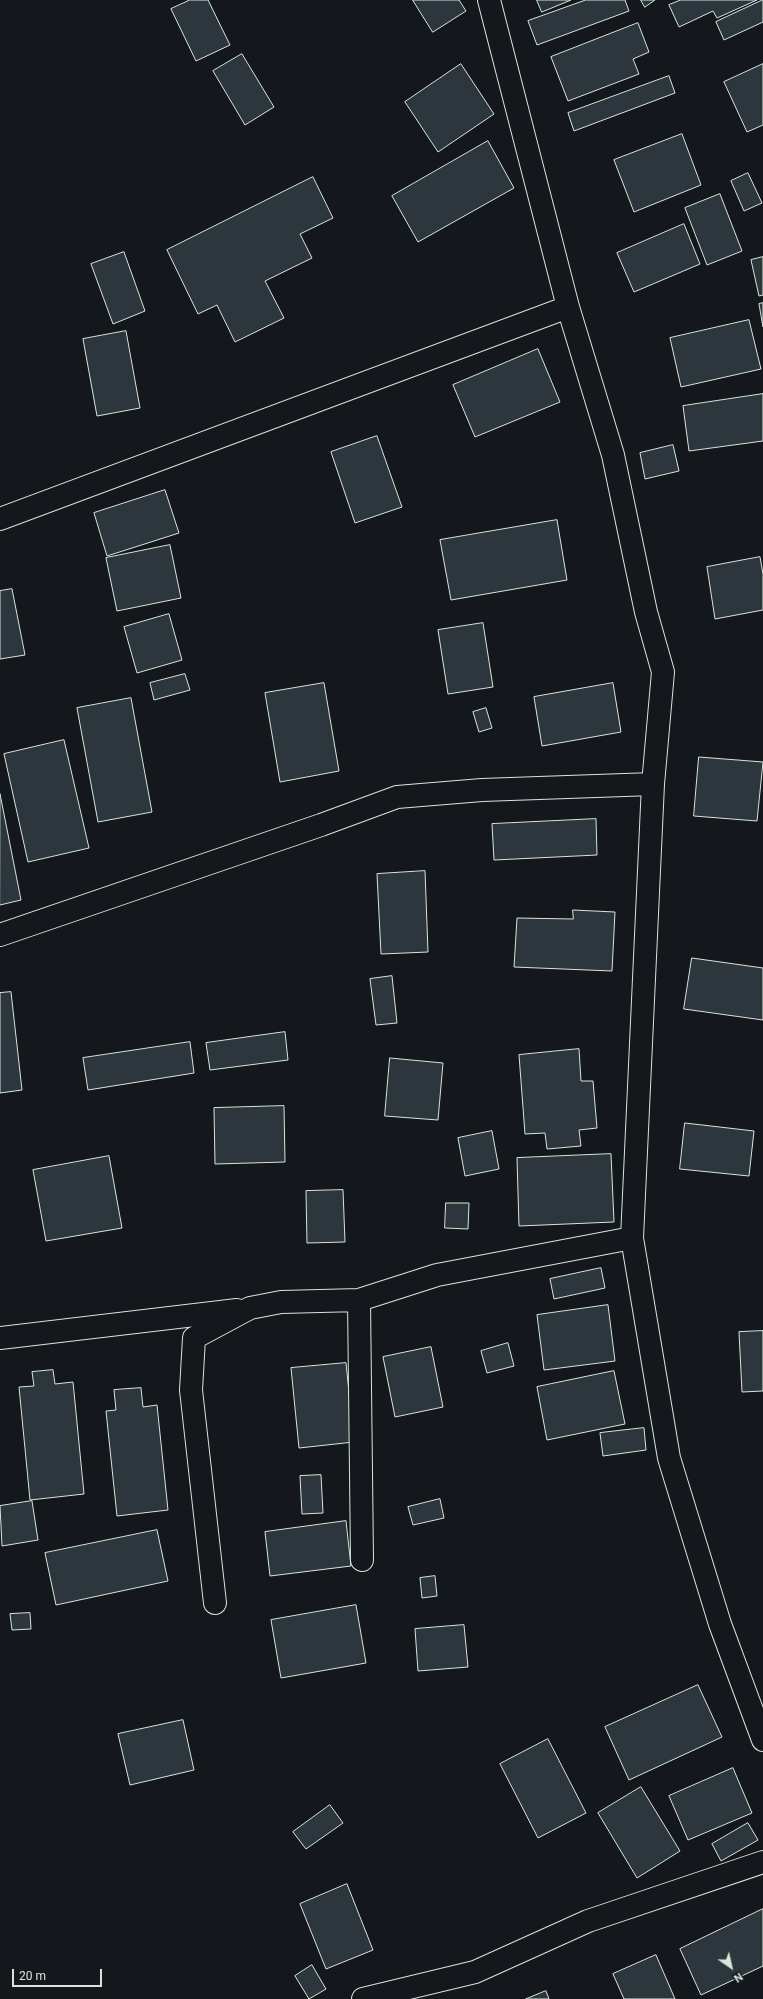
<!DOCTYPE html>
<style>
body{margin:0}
#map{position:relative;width:763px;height:1999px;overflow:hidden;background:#14181c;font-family:Roboto,sans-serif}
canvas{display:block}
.north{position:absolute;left:711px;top:1947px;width:40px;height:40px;-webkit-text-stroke:3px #14181c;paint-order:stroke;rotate:146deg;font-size:11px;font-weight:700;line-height:16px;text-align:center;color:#d8e6dc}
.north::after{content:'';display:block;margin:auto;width:14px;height:18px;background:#d8e6dc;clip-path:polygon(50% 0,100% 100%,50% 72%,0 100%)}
.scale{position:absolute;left:12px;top:1969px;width:90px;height:18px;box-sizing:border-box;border:2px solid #d8e6dc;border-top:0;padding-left:5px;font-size:12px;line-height:14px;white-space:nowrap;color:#d8e6dc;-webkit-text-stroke:3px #14181c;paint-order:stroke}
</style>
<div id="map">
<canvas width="763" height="1999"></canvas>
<div class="north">N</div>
<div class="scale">20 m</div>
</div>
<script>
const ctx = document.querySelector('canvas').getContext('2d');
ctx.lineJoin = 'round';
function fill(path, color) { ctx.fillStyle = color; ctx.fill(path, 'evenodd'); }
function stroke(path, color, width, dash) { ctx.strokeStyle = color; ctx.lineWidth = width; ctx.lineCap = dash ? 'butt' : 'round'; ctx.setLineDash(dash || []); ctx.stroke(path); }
const building = new Path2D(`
 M190 0H208L230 45 196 61 171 9Z
 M413 0H459L466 11 433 32Z
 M537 0H571L542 12Z
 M586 0H625L629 11 537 45 528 21Z
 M641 0H655L645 7Z
 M681 0H757L717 18 713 11 679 27 669 5Z
 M763 0V22L724 40 716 22Z
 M638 23 649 52 633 59 639 74 568 101 551 57Z
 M242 54 274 107 245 125 213 71Z
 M461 64 494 114 438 152 405 102Z
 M763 64V125L747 132 724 82Z
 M669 76 675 93 574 131 568 113Z
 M682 134 701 185 634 212 614 160Z
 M488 141 514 188 418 242 392 196Z
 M748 173 762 203 744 211 731 181Z
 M313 177 333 218 300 234 312 258 265 281 284 318 235 342 217 305 198 314 167 250Z
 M720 194 742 251 707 265 685 208Z
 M684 224 700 264 634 292 617 253Z
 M124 252 145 311 113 324 91 264Z
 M763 257V295L759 296 751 260Z
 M763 303V327L759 304Z
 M749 320 761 369 681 387 670 338Z
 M126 331 140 408 97 416 83 339Z
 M538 349 560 402 475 437 453 385Z
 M763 394V441L689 451 683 406Z
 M377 436 402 507 355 523 331 452Z
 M673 445 679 471 645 479 640 453Z
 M165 490 179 533 107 556 94 513Z
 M557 520 567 580 451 600 440 540Z
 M170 545 181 598 117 611 106 558Z
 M760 557 763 574V610L715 619 707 567Z
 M12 589 25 655 0 659V591Z
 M169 614 182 660 137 673 124 627Z
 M483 623 493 687 448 694 438 630Z
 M185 674 190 690 154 700 150 683Z
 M324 683 339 771 280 782 265 693Z
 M613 683 621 732 542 746 534 697Z
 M131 698 152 812 98 822 77 708Z
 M486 708 492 728 479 732 473 712Z
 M64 740 89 848 28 862 4 754Z
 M699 757 763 762 757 821 694 816Z
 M0 794 21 900 0 905Z
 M596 819 597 855 494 860 492 824Z
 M425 871 428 952 381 954 377 874Z
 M573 910 615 912 612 971 514 967 517 918 573 919Z
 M692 958 763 968V1020L684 1009Z
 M392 976 397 1023 376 1025 370 979Z
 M11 992 22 1090 0 1093V993Z
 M285 1032 288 1060 210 1070 206 1043Z
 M190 1042 194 1073 88 1090 83 1058Z
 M579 1049 581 1081H593L597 1128 579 1130 581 1146 547 1149 545 1133 525 1134 519 1055Z
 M390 1058 443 1063 438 1120 385 1116Z
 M284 1106 285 1162 215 1164 214 1108Z
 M685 1123 754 1131 749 1176 680 1169Z
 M492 1131 499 1169 465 1176 458 1138Z
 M611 1154 614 1222 519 1226 517 1158Z
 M109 1156 122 1228 46 1241 33 1170Z
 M343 1190 345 1242 307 1243 306 1191Z
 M446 1203H469L468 1229 445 1228Z
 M601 1268 605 1288 554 1299 550 1279Z
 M608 1305 615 1361 544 1370 537 1315Z
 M763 1331V1391L742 1392 739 1332Z
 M508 1343 514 1366 487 1373 481 1351Z
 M431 1347 443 1407 395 1417 383 1357Z
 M346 1363 354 1442 299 1448 291 1368Z
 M53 1370 55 1384 73 1382 84 1494 30 1500 19 1387 34 1386 32 1372Z
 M614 1371 625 1424 547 1440 537 1387Z
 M141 1388 143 1407 157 1405 168 1510 117 1516 106 1411 116 1410 114 1390Z
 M644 1428 646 1450 603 1456 600 1433Z
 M321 1475 323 1513 302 1514 300 1476Z
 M440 1499 444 1518 413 1525 408 1507Z
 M32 1501 38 1540 2 1546 0 1506Z
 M346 1521 351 1566 270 1576 265 1532Z
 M157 1530 168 1581 56 1605 45 1553Z
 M435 1576 437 1596 422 1598 420 1578Z
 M356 1605 366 1663 281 1678 271 1620Z
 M30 1613 31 1629 12 1630 10 1614Z
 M464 1625 468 1667 418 1671 415 1629Z
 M698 1685 722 1737 629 1780 605 1727Z
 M183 1720 194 1770 130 1785 118 1734Z
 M548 1739 586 1813 538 1838 500 1764Z
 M733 1768 752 1813 688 1840 669 1796Z
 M641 1787 680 1851 637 1878 598 1813Z
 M330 1805 343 1823 306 1849 293 1832Z
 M748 1823 758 1840 721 1861 712 1844Z
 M347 1884 373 1950 326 1969 300 1904Z
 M763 1909V1966L701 1995 680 1949Z
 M656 1955 675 1999H624L613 1974Z
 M312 1965 326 1989 309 1999 295 1976Z
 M546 1991 549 1999H526Z`);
fill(building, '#2c363c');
stroke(building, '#d8e6dc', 1);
const street = new Path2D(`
 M489 0 568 307 613 455 646 612 663 672 653 784 632 1238 669 1458 720 1624 763 1740
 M0 519 568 307
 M0 935 321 825 397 797 482 790 653 784
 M359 1300 362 1560
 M0 1338 237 1310
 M215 1603 191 1390 194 1338 250 1308 281 1302 359 1300 437 1275 632 1238
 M363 1999 475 1972 588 1921 763 1862`);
stroke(street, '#d8e6dc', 24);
stroke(street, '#14181c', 22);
</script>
